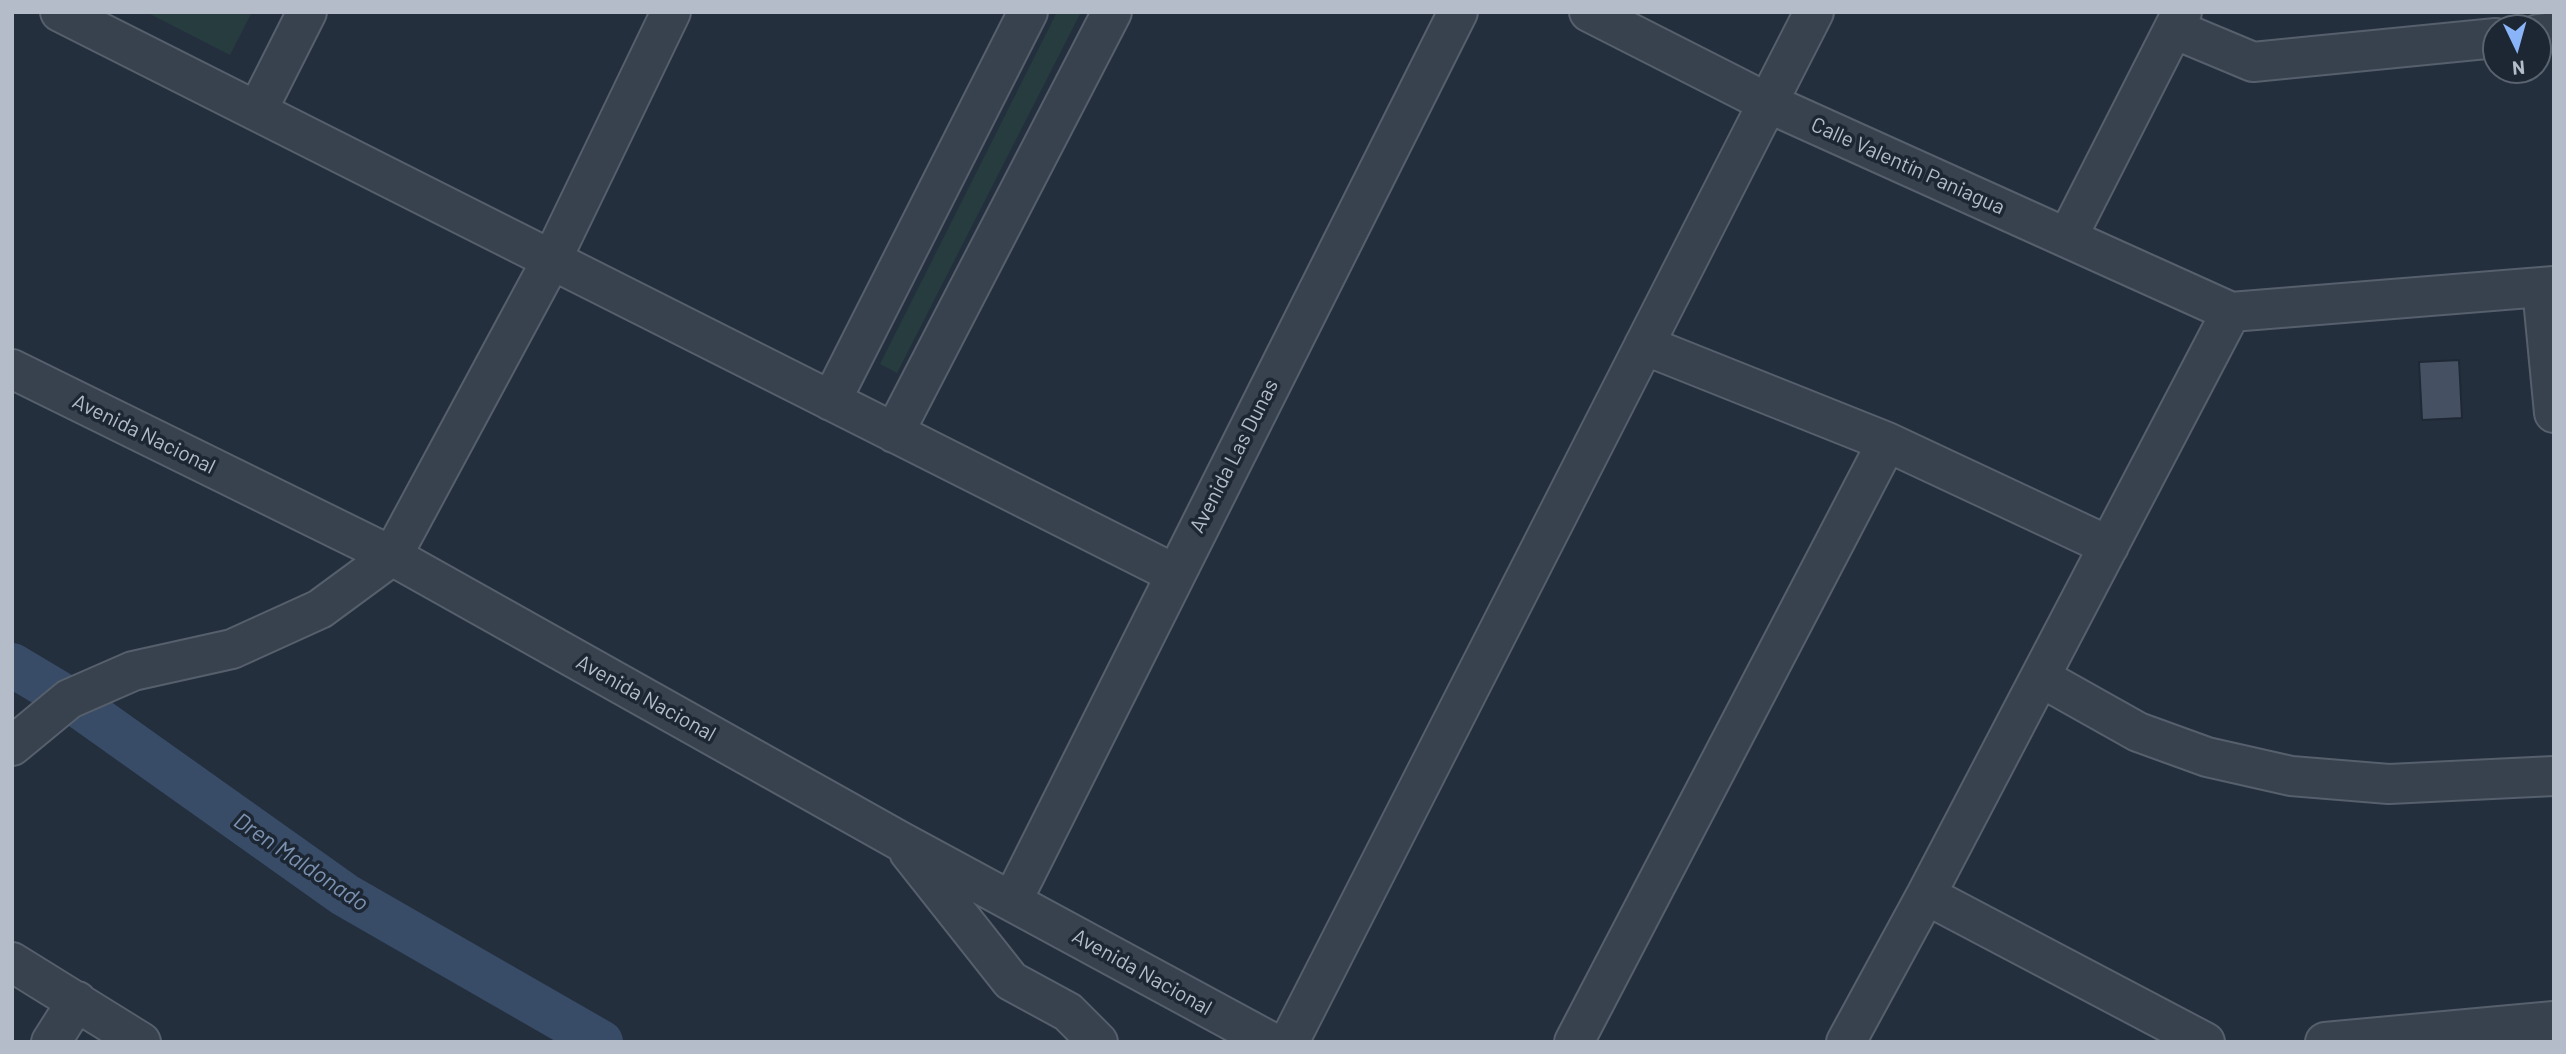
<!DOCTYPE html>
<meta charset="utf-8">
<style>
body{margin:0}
#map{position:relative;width:2566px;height:1054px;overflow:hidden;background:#242f3e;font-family:Barlow,sans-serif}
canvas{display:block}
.frame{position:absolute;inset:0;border:14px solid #b4bcc9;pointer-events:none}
.north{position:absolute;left:2482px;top:14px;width:70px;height:70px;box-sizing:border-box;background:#1d2633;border:2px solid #59626f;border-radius:50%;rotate:175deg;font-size:19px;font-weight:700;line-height:28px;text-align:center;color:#b4bcc9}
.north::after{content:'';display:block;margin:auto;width:24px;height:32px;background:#8ab4f8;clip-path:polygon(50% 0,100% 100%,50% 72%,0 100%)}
</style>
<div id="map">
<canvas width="2566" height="1054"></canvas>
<div class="frame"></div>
<div class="north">N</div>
</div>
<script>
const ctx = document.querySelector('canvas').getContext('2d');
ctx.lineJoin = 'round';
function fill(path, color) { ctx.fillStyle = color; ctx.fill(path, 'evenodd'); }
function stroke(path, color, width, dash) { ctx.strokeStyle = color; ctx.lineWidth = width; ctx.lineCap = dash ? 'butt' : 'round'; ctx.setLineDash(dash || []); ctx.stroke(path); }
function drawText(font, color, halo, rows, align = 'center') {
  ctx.font = font + ' Barlow,sans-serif'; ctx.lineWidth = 7; ctx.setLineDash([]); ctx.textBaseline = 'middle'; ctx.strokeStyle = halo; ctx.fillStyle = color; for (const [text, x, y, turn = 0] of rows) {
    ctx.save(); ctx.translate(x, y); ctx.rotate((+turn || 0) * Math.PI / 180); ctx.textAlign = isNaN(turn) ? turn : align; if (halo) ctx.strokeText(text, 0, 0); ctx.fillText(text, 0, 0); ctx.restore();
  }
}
fill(new Path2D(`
 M146 12H252L230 55Z
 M1057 12H1081L897 373 880 364Z`), '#263c3f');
stroke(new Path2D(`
 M12 665 69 699 345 895 601 1042`), '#394c67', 44);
const building = new Path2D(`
 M2459 360 2462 418 2422 420 2419 362Z`);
fill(building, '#455162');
stroke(building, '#1f2835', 2);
const street = new Path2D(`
 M60 12 1175 574
 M1589 12 1768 103 2231 312 2554 286
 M2174 29 2253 62 2496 38
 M2538 34 2554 32
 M257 111 307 12
 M2067 238 2182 12
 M2542 288 2554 413
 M1644 345 1887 442 2109 546
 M12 369 392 556 900 841 1271 1042
 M831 401 1028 12
 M894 433 1112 12
 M2040 677 2138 732 2207 757 2291 776 2389 784 2554 776
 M12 746 69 699 133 671 232 649 320 609 392 556 551 261 671 12
 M909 852 1011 981 1068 1012 1098 1042
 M1926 895 2205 1042
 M1012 901 1458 12
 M12 962 141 1042
 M51 1042 77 1001
 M1289 1042 1814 12
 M1574 1042 1887 442
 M1846 1042 1926 895 2231 312
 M2325 1042 2554 1021`);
stroke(street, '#565f6c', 42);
stroke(street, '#38414e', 38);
drawText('21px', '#b4bcc9', '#1d2633', [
 ["Calle Valentín Paniagua",1908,166,24],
 ["Avenida Nacional",144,434,26],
 ["Avenida Las Dunas",1234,456,-63],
 ["Avenida Nacional",646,698,29],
 ["Avenida Nacional",1142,972,29]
]);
drawText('italic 23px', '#7c92b1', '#1d2633', [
 ["Dren Maldonado",301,862,34]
]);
</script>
